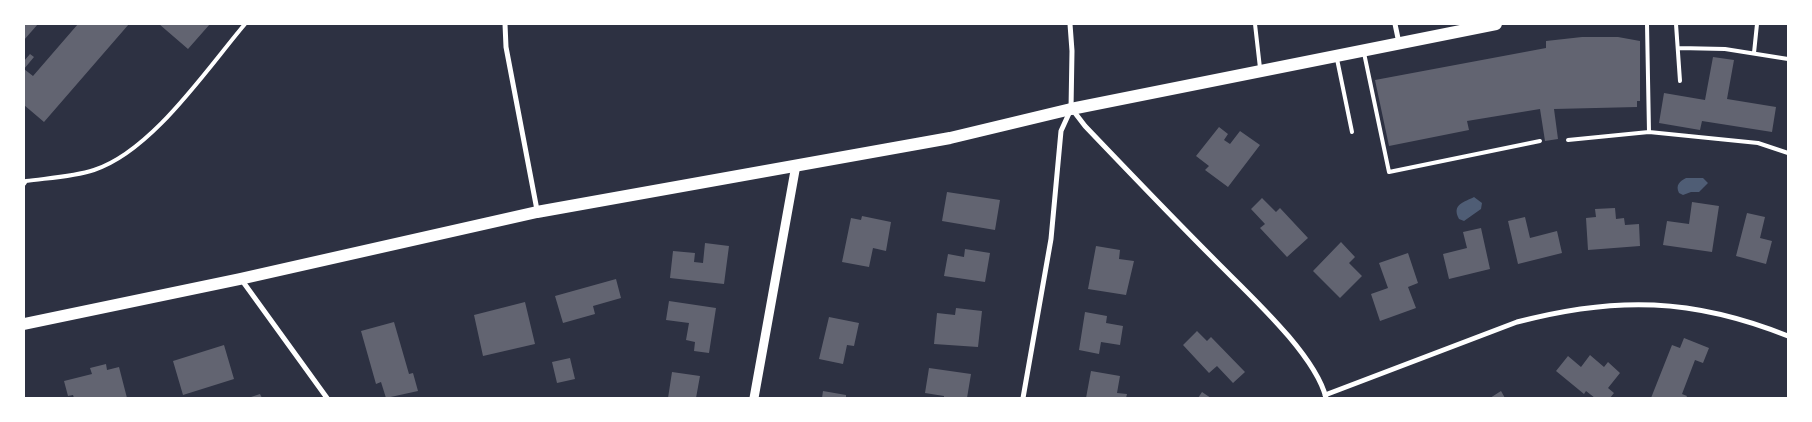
<!DOCTYPE html>
<style>
body{margin:0}
#map{position:relative;width:1812px;height:422px;overflow:hidden;background:#2d3142;font-family:"Exo 2",sans-serif}
canvas{display:block}
.frame{position:absolute;inset:0;border:25px solid #fff;pointer-events:none}
</style>
<div id="map">
<canvas width="1812" height="422"></canvas>
<div class="frame"></div>
</div>
<script>
const ctx = document.querySelector('canvas').getContext('2d');
ctx.lineJoin = 'round';
function fill(path, color) { ctx.fillStyle = color; ctx.fill(path, 'evenodd'); }
function stroke(path, color, width, dash) { ctx.strokeStyle = color; ctx.lineWidth = width; ctx.lineCap = dash ? 'butt' : 'round'; ctx.setLineDash(dash || []); ctx.stroke(path); }
fill(new Path2D(`
 M1686 178H1703L1708 183 1699 192H1691L1683 195 1679 193C1675 185 1680 181 1686 178Z
 M1474 197 1482 203 1481 209 1464 221 1459 219C1451 204 1465 202 1474 197Z`), '#4f5d75');
fill(new Path2D(`
 M24 24H38L24 40Z
 M78 24H129L44 122 24 105V61L30 54 34 57 24 69 33 76Z
 M159 24H210L188 49Z
 M1582 37H1618L1640 41V101H1637V107L1554 109 1558 139 1545 141 1540 109 1467 121 1469 130 1389 146 1375 80 1546 48V41Z
 M1713 57 1734 60 1727 99 1776 107 1772 132 1702 121 1700 130 1659 123 1664 93 1705 100Z
 M1219 127 1228 134 1224 140 1230 144 1240 131 1260 145 1228 187 1205 170 1209 166 1196 156Z
 M947 192 1000 200 995 230 942 221Z
 M1262 198 1276 212 1280 208 1308 238 1287 257 1260 228 1265 224 1251 209Z
 M1692 202 1719 206 1712 252 1663 245 1667 221 1689 224Z
 M1615 208 1616 219 1624 218 1625 225 1639 224 1640 246 1588 250 1586 218 1596 217 1595 209Z
 M1747 213 1765 217 1760 238 1772 241 1766 264 1736 256Z
 M862 216 891 222 886 251 873 248 869 267 842 262 851 218 861 220Z
 M1525 217 1530 238 1557 231 1562 253 1518 264 1508 221Z
 M1481 228 1490 269 1449 279 1443 254 1467 248 1463 232Z
 M1341 242 1355 257 1349 263 1362 276 1340 298 1313 271Z
 M705 243 729 246 724 284 670 278 673 251 695 253 694 262 703 263Z
 M1096 246 1120 250 1119 259 1134 261 1126 295 1088 289Z
 M965 249 990 253 985 282 944 276 948 254 964 257Z
 M1408 253 1418 283 1408 287 1416 308 1380 321 1371 294 1388 288 1379 263Z
 M616 279 621 298 593 306 595 314 563 323 555 296Z
 M669 301 716 308 709 353 694 351 695 342 686 340 689 323 666 320Z
 M525 302 535 344 483 356 474 315Z
 M956 308 982 311 978 347 934 344 937 313 955 315Z
 M1085 312 1107 316 1106 323 1123 326 1120 345 1101 342 1099 354 1079 350Z
 M829 317 859 323 854 346 847 345 843 364 819 359Z
 M394 322 409 374 413 373 418 391 386 398 381 382 376 384 361 331Z
 M1197 331 1207 341 1211 337 1245 372 1233 383 1217 366 1209 373 1183 345Z
 M1684 338 1709 348 1703 363 1695 360 1682 394 1687 396 1686 398H1651L1672 345 1680 348Z
 M224 345 234 379 183 395 173 361Z
 M1590 355 1604 367 1608 362 1620 373 1608 388 1614 393 1610 398H1595L1586 391 1584 394 1556 371 1568 356 1581 367Z
 M570 358 575 379 557 383 552 362Z
 M106 364 107 370 119 367 127 398H74L73 395 68 396 64 381 92 374 90 368Z
 M929 368 971 374 967 398H944V396L925 393Z
 M1091 371 1120 376 1117 393 1127 394 1126 398H1086Z
 M672 372 700 376 696 398H668Z
 M823 391 846 395V398H822Z
 M1501 391 1505 398H1490Z
 M1202 392 1211 398H1198Z
 M260 394 262 398H248Z`), '#626471');
stroke(new Path2D(`
 M1255 24 1260 68
 M1676 24 1680 81
 M1679 48 1725 49 1788 59
 M1364 53 1389 172 1540 141
 M1754 53 1757 24
 M1337 59 1352 132
 M1649 132 1758 143 1788 153
 M1568 140 1649 132 1647 24
 M24 184 26 181C48 178 73 177 94 170 152 151 206 70 245 24`), '#fff', 4);
stroke(new Path2D(`
 M505 24 506 47 537 210
 M1395 24 1399 43
 M1072 109 1085 126C1127 170 1169 214 1212 257 1245 291 1315 353 1326 398
 M241 279 327 398
 M1325 395 1517 322C1616 296 1693 298 1788 336
 M1023 398 1051 239 1061 131 1071 109 1072 51 1070 24`), '#fff', 5);
stroke(new Path2D(`
 M754 398 796 165`), '#fff', 9);
stroke(new Path2D(`
 M24 324 240 279 537 212 950 138 1071 109 1496 24`), '#fff', 12);
</script>
